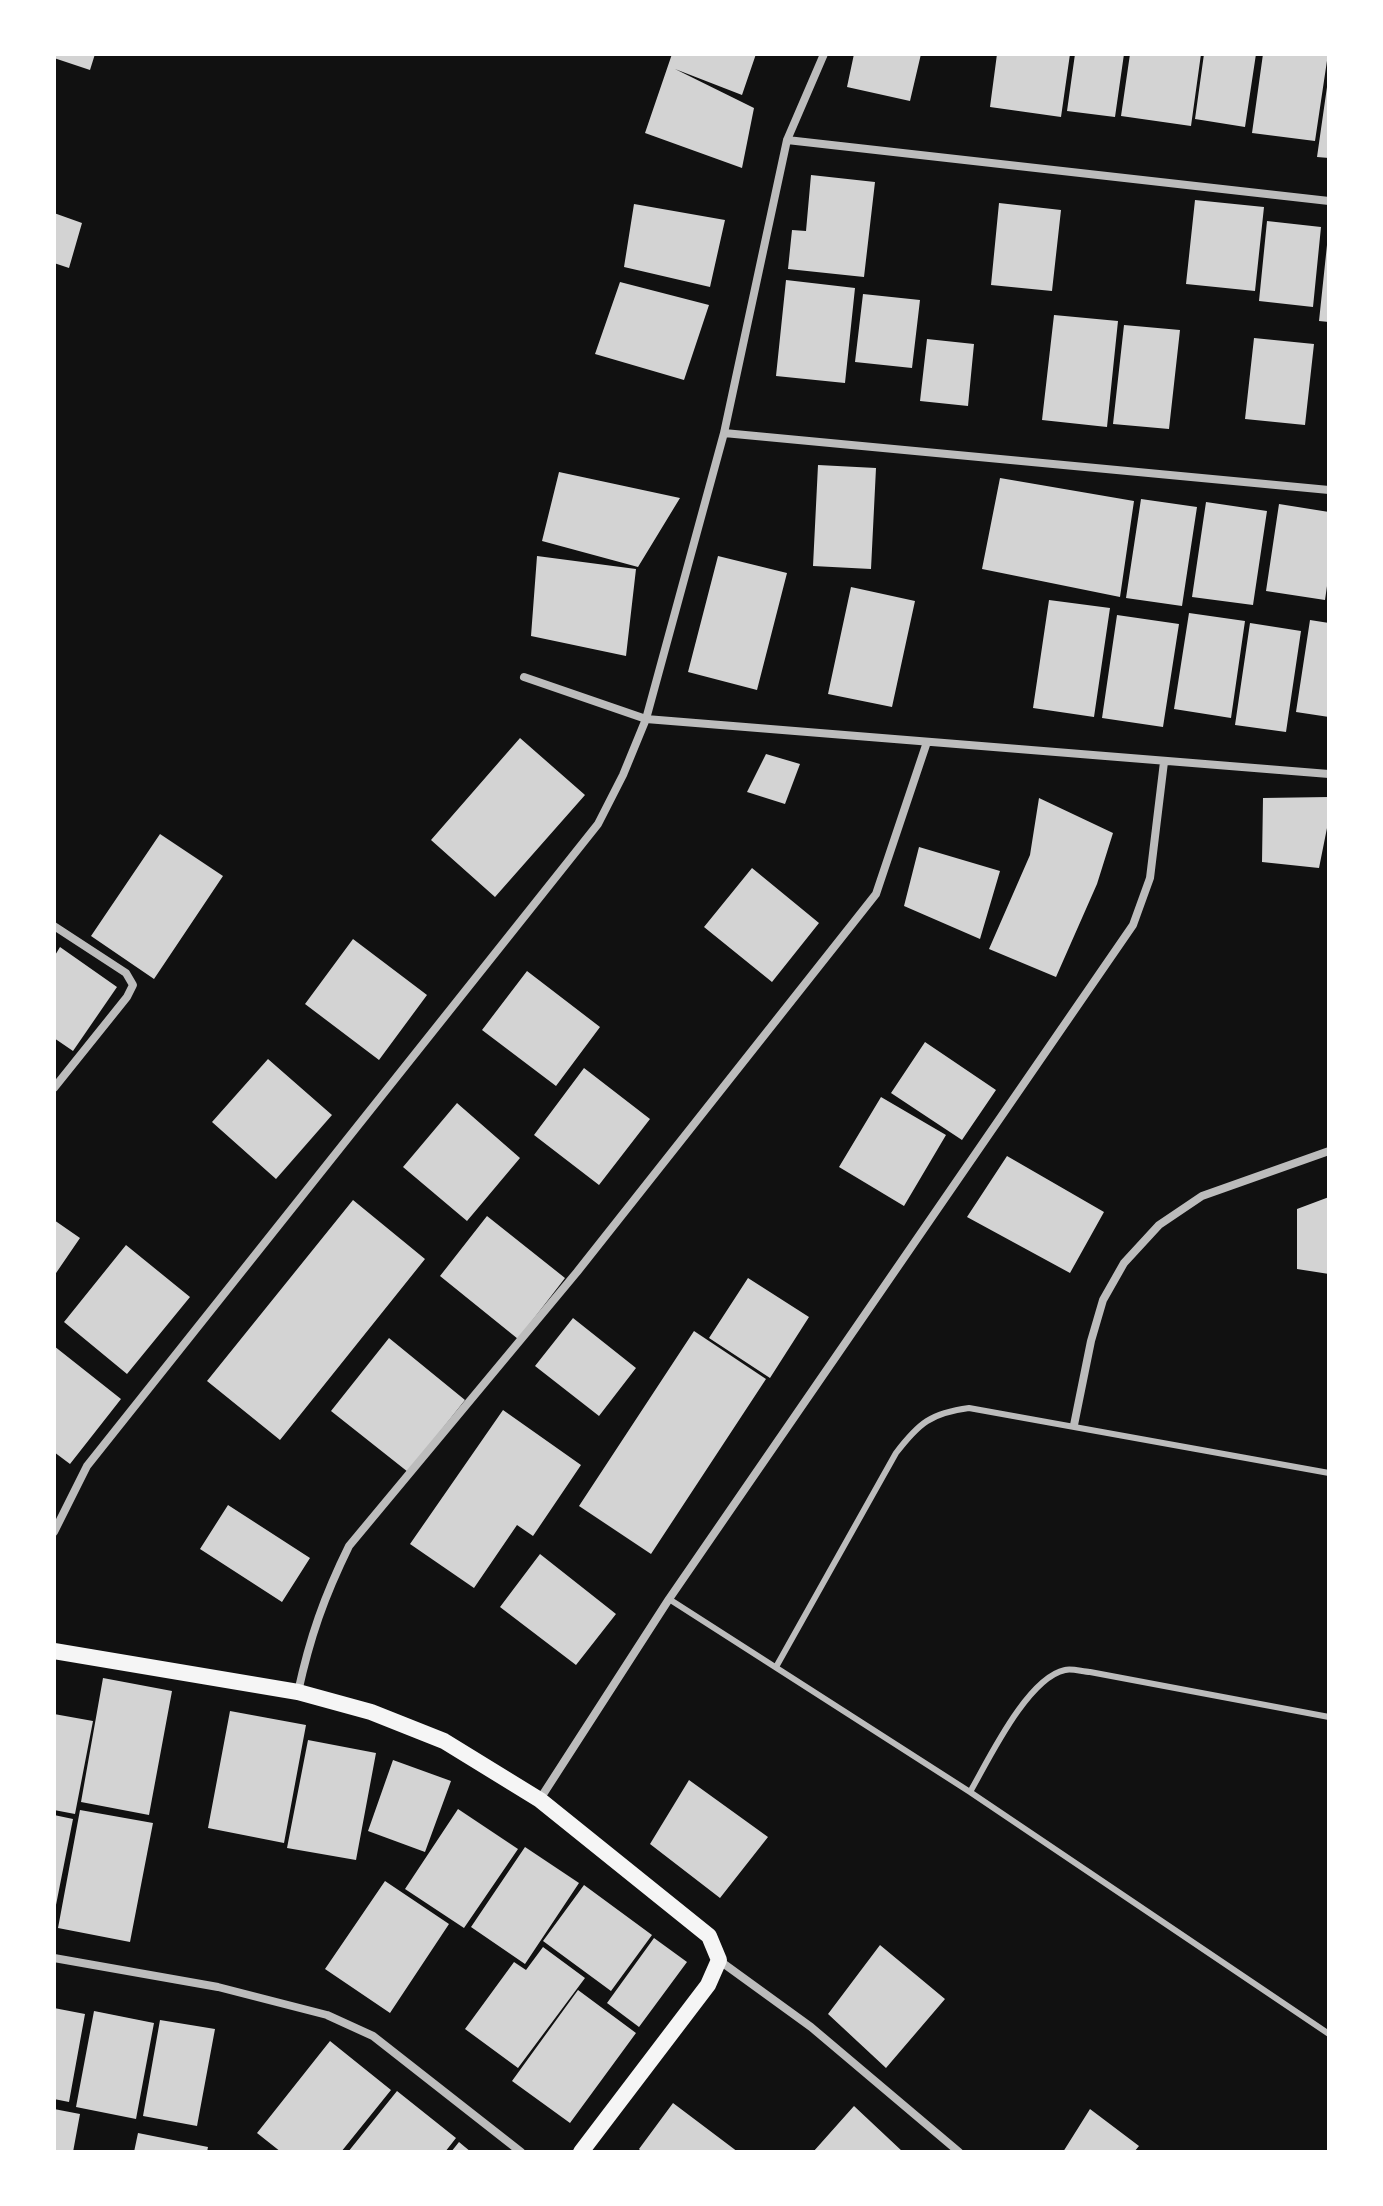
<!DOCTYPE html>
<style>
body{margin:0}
#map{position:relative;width:1383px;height:2206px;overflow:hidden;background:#111;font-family:"Alegreya Sans",sans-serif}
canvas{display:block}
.frame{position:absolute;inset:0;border:56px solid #fff;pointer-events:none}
</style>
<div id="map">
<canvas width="1383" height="2206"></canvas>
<div class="frame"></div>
</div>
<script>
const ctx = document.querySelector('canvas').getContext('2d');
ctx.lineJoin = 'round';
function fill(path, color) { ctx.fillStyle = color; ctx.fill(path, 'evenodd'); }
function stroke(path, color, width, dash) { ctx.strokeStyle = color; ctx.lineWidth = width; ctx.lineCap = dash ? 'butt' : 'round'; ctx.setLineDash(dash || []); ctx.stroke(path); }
fill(new Path2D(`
 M54 54H95L90 70 54 58Z
 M672 54H756L742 95 675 69 754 108 742 168 645 133Z
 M854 54H921L910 101 847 87Z
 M997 54H1070L1061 117 990 107Z
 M1075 54H1124L1115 117 1067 111Z
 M1130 54H1201L1191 126 1121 116Z
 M1204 54H1256L1245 127 1195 119Z
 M1263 54H1328L1315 141 1252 133Z
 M1327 87H1329V158L1317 157Z
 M811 175 875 182 864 277 788 269 792 230 806 231Z
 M1195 200 1264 207 1255 291 1186 284Z
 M999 203 1061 210 1052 291 991 285Z
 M634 204 725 220 710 287 624 267Z
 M54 213 82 223 69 268 54 263Z
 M1267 221 1321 227 1313 307 1259 301Z
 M1327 245H1329V322L1319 321Z
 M786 280 855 288 845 383 776 376Z
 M620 282 709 305 684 380 595 354Z
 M863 294 920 300 912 368 855 362Z
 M1054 315 1118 321 1107 427 1042 420Z
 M1124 325 1180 330 1169 429 1113 424Z
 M1254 338 1314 344 1305 425 1245 419Z
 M927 339 974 344 968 406 920 401Z
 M818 465 876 468 871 569 813 566Z
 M559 472 680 498 638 567 542 541Z
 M1000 478 1134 501 1120 597 982 569Z
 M1141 499 1197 507 1182 606 1126 598Z
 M1206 502 1267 511 1253 605 1192 597Z
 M1279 504 1329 512V572L1325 600 1266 591Z
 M537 556 636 569 626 656 531 636Z
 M718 556 787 573 757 690 688 672Z
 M851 587 915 601 892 707 828 694Z
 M1049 600 1110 608 1094 717 1033 708Z
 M1189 613 1245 621 1231 718 1174 709Z
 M1117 615 1179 624 1163 727 1102 718Z
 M1310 620 1329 623V717L1296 712Z
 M1250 623 1301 631 1286 732 1235 725Z
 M520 738 585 795 495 897 431 840Z
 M766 754 800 764 785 804 747 792Z
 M1329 797V818L1319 868 1262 862 1263 798Z
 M1039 798 1113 833 1097 884 1056 977 989 949 1030 855Z
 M160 834 223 876 154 979 91 936Z
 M919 847 1000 871 980 939 904 906Z
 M752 868 819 923 772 982 704 927Z
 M353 939 427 995 379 1060 305 1004Z
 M60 947 117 987 73 1051 54 1038V957Z
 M527 971 600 1027 556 1086 482 1030Z
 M925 1042 996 1090 962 1140 891 1093Z
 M268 1059 332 1115 276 1179 212 1122Z
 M584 1068 650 1119 599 1185 534 1135Z
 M881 1097 946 1135 904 1206 839 1167Z
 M457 1103 520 1158 467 1221 403 1167Z
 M1007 1156 1104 1212 1070 1273 967 1217Z
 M1329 1197V1274L1297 1269V1209Z
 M353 1200 425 1259 280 1440 207 1381Z
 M487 1216 565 1278 518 1339 440 1276Z
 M54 1220 80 1238 54 1276Z
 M126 1245 190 1297 127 1374 64 1322Z
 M748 1278 809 1317 770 1378 709 1338Z
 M573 1318 636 1368 599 1416 535 1366Z
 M694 1331 766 1379 651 1554 579 1506Z
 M389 1338 465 1400 408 1472 331 1411Z
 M54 1346 121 1399 70 1464 54 1452Z
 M503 1410 581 1465 533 1536 517 1525 474 1588 410 1544Z
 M228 1505 310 1558 282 1602 200 1549Z
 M540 1554 616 1614 576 1665 500 1607Z
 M103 1678 172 1691 149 1815 81 1802Z
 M230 1711 306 1725 284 1843 208 1828Z
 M54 1714 93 1721 75 1814 54 1810Z
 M308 1740 376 1753 356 1860 287 1848Z
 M393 1760 451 1781 425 1852 368 1831Z
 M689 1780 768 1837 720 1898 650 1844Z
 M458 1809 518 1849 464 1928 405 1889Z
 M80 1810 153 1823 130 1942 58 1928Z
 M54 1815 73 1819 55 1910H54Z
 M525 1847 579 1883 525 1964 471 1927Z
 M385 1881 449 1924 390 2013 325 1969Z
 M584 1885 652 1935 611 1991 543 1941Z
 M654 1938 687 1962 639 2027 607 2003Z
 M880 1945 945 1999 886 2068 828 2014Z
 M543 1947 585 1978 518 2068 465 2029 514 1962 526 1970Z
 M578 1990 636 2033 570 2123 512 2081Z
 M54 2008 85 2014 69 2102 54 2099Z
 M94 2011 154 2023 136 2119 76 2107Z
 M160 2020 215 2029 197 2126 143 2116Z
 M330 2041 391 2090 341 2152H281L257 2133Z
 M397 2091 456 2138 445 2152H348Z
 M673 2103 738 2152H642L639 2149Z
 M854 2106 903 2152H813Z
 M54 2109 80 2114 73 2152H54Z
 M1090 2109 1139 2146 1134 2152H1063Z
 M138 2133 208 2147 207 2152H134Z
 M459 2142 471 2152H451Z`), '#d3d3d3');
stroke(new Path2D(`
 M669 1599 970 1792 1329 2034
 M776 1667 896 1453C919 1423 931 1413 969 1408L1329 1473
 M970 1792C988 1761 1027 1678 1065 1670 1072 1668 1083 1672 1090 1672L1329 1717`), '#bcbcbc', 6);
stroke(new Path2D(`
 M787 140 1329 201
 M724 433 1329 490
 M524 677 646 719 1329 774
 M54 926 126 973 133 985 127 997 54 1088
 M1074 1425 1091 1341 1103 1300 1124 1263 1159 1225 1202 1196 1329 1151
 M54 1532 87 1466 598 824 623 775 646 719 724 433 787 140 824 54
 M298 1692C310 1637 324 1597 349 1546L577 1272 876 894 927 742
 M540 1799 669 1599 1133 925 1150 878 1164 762
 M54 1958 218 1987 327 2015 373 2036 521 2152
 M720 1961 811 2027 959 2152`), '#bcbcbc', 8);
stroke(new Path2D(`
 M54 1651 298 1692 371 1712 444 1741 540 1800 709 1936 719 1960 708 1985 581 2152`), '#f5f5f5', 16);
</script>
